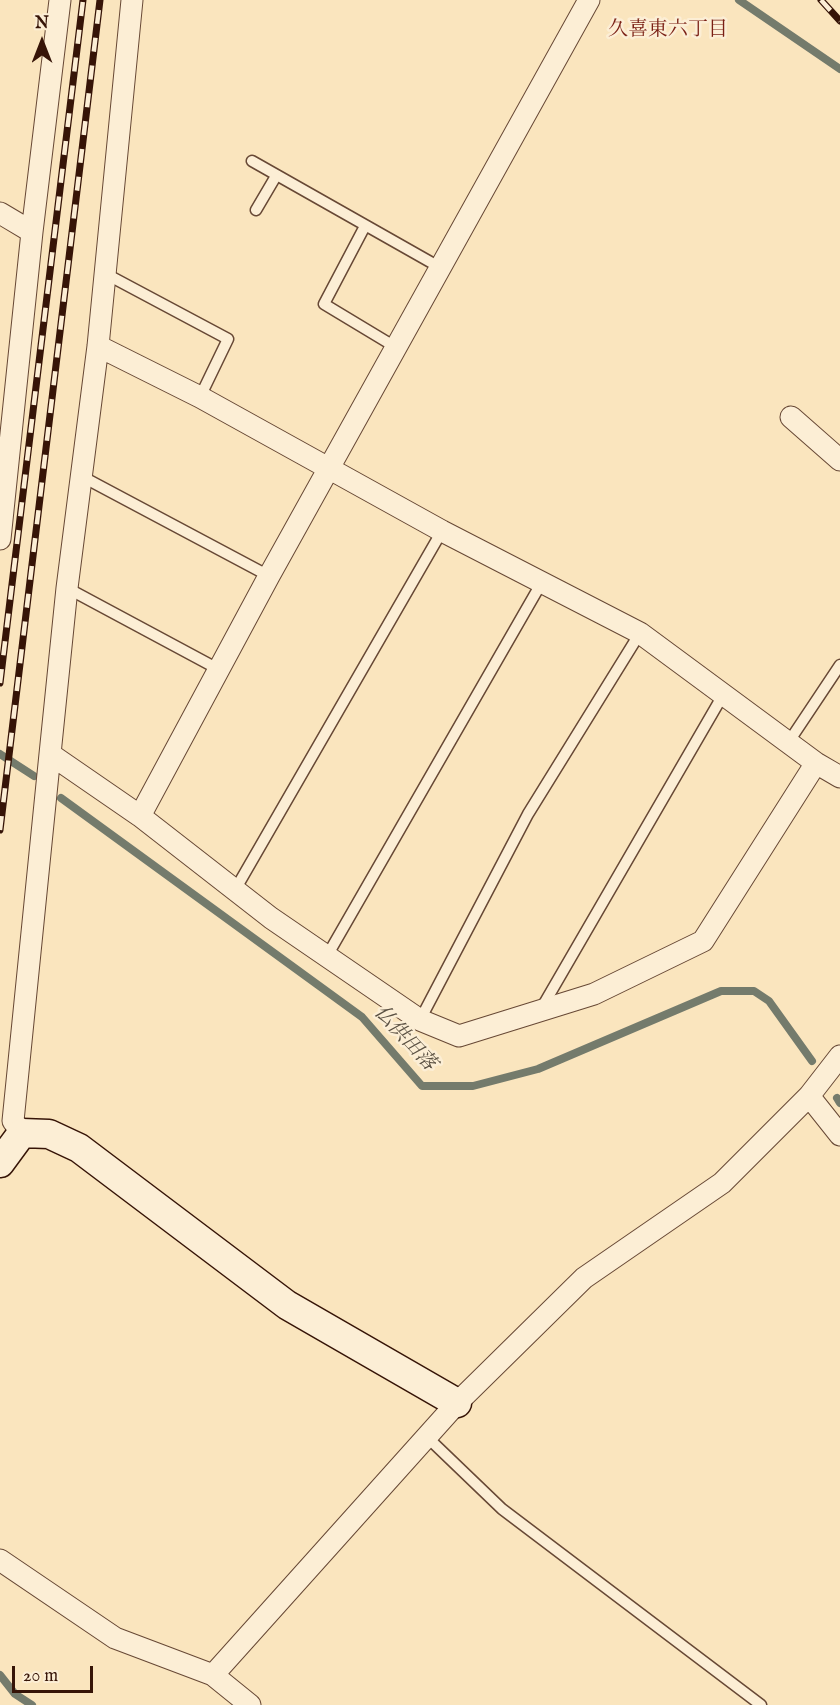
<!DOCTYPE html>
<meta charset="utf-8">
<style>
body{margin:0}
#map{position:relative;width:840px;height:1705px;overflow:hidden;background:#fae5be;font-family:"IM FELL English",serif}
canvas{display:block}
.north{position:absolute;left:12px;top:12px;width:60px;height:60px;-webkit-text-stroke:4px #fceed5;paint-order:stroke;rotate:0deg;font-size:16px;font-weight:700;line-height:24px;text-align:center;color:#361407}
.north::after{content:'';display:block;margin:auto;width:21px;height:27px;background:#361407;clip-path:polygon(50% 0,100% 100%,50% 72%,0 100%)}
.scale{position:absolute;left:12px;top:1666px;width:81px;height:27px;box-sizing:border-box;border:3px solid #361407;border-top:0;padding-left:8px;font-size:18px;line-height:21px;white-space:nowrap;color:#361407;-webkit-text-stroke:4px #fceed5;paint-order:stroke}
</style>
<div id="map">
<canvas width="840" height="1705"></canvas>
<div class="north">N</div>
<div class="scale">20 m</div>
</div>
<script>
const ctx = document.querySelector('canvas').getContext('2d');
ctx.lineJoin = 'round';
function stroke(path, color, width, dash) { ctx.strokeStyle = color; ctx.lineWidth = width; ctx.lineCap = dash ? 'butt' : 'round'; ctx.setLineDash(dash || []); ctx.stroke(path); }
function drawText(font, color, halo, rows, align = 'center') {
  ctx.font = font + ' "IM FELL English","Noto Serif JP",serif'; ctx.lineWidth = 5; ctx.setLineDash([]); ctx.textBaseline = 'middle'; ctx.strokeStyle = halo; ctx.fillStyle = color; for (const [text, x, y, turn = 0] of rows) {
    ctx.save(); ctx.translate(x, y); ctx.rotate((+turn || 0) * Math.PI / 180); ctx.textAlign = isNaN(turn) ? turn : align; if (halo) ctx.strokeText(text, 0, 0); ctx.fillText(text, 0, 0); ctx.restore();
  }
}
stroke(new Path2D(`
 M739 0 840 69
 M0 754 34 776
 M61 798 362 1017 422 1086H473L538 1069 721 991H754L769 1001 812 1061
 M837 1098 840 1103
 M0 1675 15 1694 32 1705`), '#747b6c', 8);
const lane = new Path2D(`
 M252 161 441 268
 M256 210 276 176
 M365 226 324 304 397 348
 M106 274 228 339 200 397
 M81 476 269 576
 M67 588 218 669
 M788 743 840 665
 M235 890 442 531
 M327 956 542 582
 M541 1009 723 695
 M420 1020 528 814 640 633
 M426 1436 502 1509 761 1705`);
const street = new Path2D(`
 M132 0 98 346 67 588 50 754 140 816 271 918 420 1020 459 1036 594 994 703 941 816 763
 M0 213 32 232
 M98 346 200 397 442 531 640 633 816 763 840 777
 M791 417 840 460
 M0 539 32 232 60 0
 M140 816 269 576 589 0
 M809 1096 840 1135
 M22 1133 13 1121 50 754
 M0 1560 115 1638 213 1675 250 1705
 M213 1675 457 1403 584 1278 722 1183 809 1096 840 1056`);
const secondary = new Path2D(`
 M0 1163 22 1133 49 1134 79 1148 287 1305 457 1403`);
stroke(lane, '#674835', 13);
stroke(street, '#674835', 23);
stroke(secondary, '#361407', 31);
stroke(lane, '#fceed5', 10);
stroke(street, '#fceed5', 21);
stroke(secondary, '#fceed5', 28);
const rail = new Path2D(`
 M821 0 840 21
 M0 683 83 0
 M0 830 100 0`);
stroke(rail, '#361407', 7);
stroke(rail, '#fceed5', 4.5, [14]);
drawText('20px', '#7a1f14', '#fceed5', [
 ["久喜東六丁目",668,31]
]);
drawText('italic 20px', '#5a5042', '#fceed5', [
 ["仏供田落",404,1039,47]
]);
</script>
